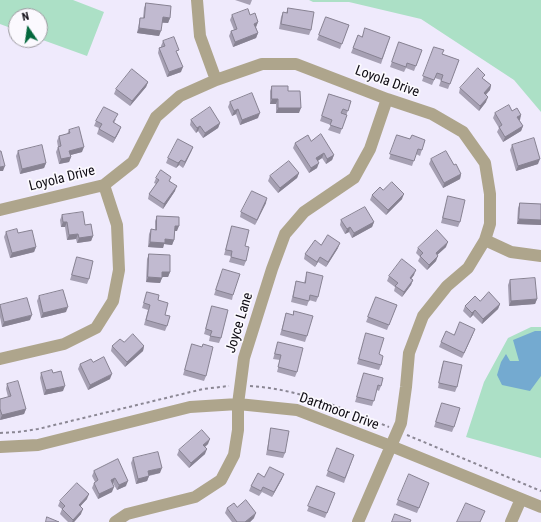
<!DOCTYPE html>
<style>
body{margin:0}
#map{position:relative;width:541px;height:522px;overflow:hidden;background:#efeafc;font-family:"Roboto Condensed",sans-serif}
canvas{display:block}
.north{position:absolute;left:8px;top:8px;width:40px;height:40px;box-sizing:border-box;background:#fbf9fe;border:1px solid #9d9ba1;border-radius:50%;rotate:347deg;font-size:11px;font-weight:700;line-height:16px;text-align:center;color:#100d15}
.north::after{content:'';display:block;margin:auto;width:14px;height:18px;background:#04683d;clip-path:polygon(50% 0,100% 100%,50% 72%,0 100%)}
</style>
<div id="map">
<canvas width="541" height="522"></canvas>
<div class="north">N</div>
</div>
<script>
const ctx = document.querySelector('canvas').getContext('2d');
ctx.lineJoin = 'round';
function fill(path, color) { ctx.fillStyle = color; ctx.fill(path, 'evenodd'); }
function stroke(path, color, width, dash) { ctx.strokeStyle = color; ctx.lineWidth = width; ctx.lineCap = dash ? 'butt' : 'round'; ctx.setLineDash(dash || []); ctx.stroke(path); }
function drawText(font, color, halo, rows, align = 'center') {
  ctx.font = font + ' "Roboto Condensed",sans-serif'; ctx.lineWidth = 3.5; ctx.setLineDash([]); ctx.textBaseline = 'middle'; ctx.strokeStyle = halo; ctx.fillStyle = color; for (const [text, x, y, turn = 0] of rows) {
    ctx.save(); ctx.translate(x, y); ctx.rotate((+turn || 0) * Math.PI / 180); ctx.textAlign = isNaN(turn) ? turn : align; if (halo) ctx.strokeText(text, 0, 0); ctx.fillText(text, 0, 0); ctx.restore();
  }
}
fill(new Path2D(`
 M0 0H73L104 12 87 56 40 39V16H16V30L0 24Z
 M309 0H541V112L514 80 421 19 349 2H313Z
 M531 327H541V458L466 437 484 382 508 338Z`), '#ace0c6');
fill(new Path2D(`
 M535 331H541V376L530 391 502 385 497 375 501 362 506 354 510 361H519L513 340Z`), '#74aad0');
stroke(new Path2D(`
 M250 386C300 389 343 409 389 427
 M0 433 18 432 38 429 203 389 229 386
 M407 435 541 491`), '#8b8794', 2, [3, 3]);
stroke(new Path2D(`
 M197 0 200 36 216 80
 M0 210 104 185 133 162 156 117 180 96 216 80 262 64H296L387 99 432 114 463 132 485 163 490 194V224L485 240 468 268 447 286 423 316 409 353 406 387 401 423 358 522
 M485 240 511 252 541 256
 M0 359 64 344 96 328 113 301 119 270 117 225 104 185
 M0 447 38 445 190 407 238 404 297 410 391 446 541 507
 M115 522 127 514 195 497 221 480 234 455 238 430V404L244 358 272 269 285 234 304 212 354 178 370 149 387 99
 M511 522 521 499`), '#aea58c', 12);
fill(new Path2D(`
 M235 0H252L250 5Z
 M146 3 170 18 168 23H162L159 36 137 33 140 18H143L144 8Z
 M288 8 311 30 309 35 279 29 281 17 283 12 286 13Z
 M232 15H250L258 22 256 27 258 33 256 38 233 47 229 36 231 31 234 30 230 20Z
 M326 17 349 25 340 49 317 40Z
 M358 35 362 37H390L381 64 351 53Z
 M163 41 178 54 181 72 167 77 158 53 159 48 161 47V46Z
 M399 42 422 50 414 71 406 68 404 72 390 67Z
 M434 47 442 54 459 60 448 89 439 86 441 80 435 78 432 85 422 81Z
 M484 79 491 85 490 90 486 95V102L479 111 459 93 460 88Z
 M148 82 146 87 130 106 114 94 116 89Z
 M272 86 288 91 299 113H276V104H270V91Z
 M329 94 351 101 340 134 328 130 331 125 320 121Z
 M230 102 258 118 240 125 236 114 232 116 228 107Z
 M512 111 521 115 519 120 523 126 521 131 503 142 497 132 499 128 493 118 495 113Z
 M116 119 114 123 121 127 119 132 113 143 97 134 99 128 94 126 96 121Z
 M191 120 220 123 218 128 203 138 198 131 196 133 190 125Z
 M69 130 82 152 70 155 71 157 69 162 59 164 56 152 58 147 57 141 59 136 67 134Z
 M397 135 410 139 425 140 420 156 416 154 412 166 389 159Z
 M311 141 334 155 332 160 326 164 322 158 318 161 317 168 309 173 293 148 295 143Z
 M512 145 538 164 516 171 510 150Z
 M193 147 191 152 183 168 179 165 176 168 166 163 168 158Z
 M18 151 46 163 44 168 20 174 16 156Z
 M431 159 454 165 461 174 460 179 443 188 429 164Z
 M299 173 297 178 278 193 268 181 270 176Z
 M156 178 170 181 175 191 163 209 148 199 149 194 156 184 154 183Z
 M383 190 402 199 386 215 370 200 372 195Z
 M448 196 460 222 458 227 441 223Z
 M266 203 255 225 240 217 241 212Z
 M520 203 541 204V225L517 224 518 208Z
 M62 215 85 225 93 236 91 241 77 243 76 239 67 240 65 227H61L60 220Z
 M157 216 177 231H175L174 240 172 245 164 244 163 248 148 247 149 234 151 229 155 230V221Z
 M341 220 374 222 372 227 352 238 349 232 345 234 340 225Z
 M232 226 246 261 244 266 229 262 231 256 224 255Z
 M6 232 18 233 36 247 34 252 10 258 4 237Z
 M321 245 338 248 326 267 318 262 315 267 304 259 305 254Z
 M446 247 437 255 436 261 427 270 418 261 420 257 416 253 418 248Z
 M149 254 170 272 168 277H162L160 283 146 282 147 259Z
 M77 257 89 279 87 284 70 280Z
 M307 272 318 297 316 302 309 300 307 306 291 302 296 281 304 283Z
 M221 274 233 295 232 300 214 295Z
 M414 275 411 279 413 280 411 285 402 297 394 291 395 287 387 281 389 276Z
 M510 280 537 299 535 304 509 306 508 285Z
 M147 292 158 300 167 326 165 331 144 325 148 310 142 308Z
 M39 296 66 312 41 318 37 301Z
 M376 297 397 305 387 330 366 322Z
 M480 301 500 304 498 309 482 324 473 315 470 318 463 311 465 306Z
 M0 305 30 320 2 327 0 317Z
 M212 306 221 338 219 343 209 341 210 336 204 334Z
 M286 313 307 336 305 342 280 335Z
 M366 333 379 354 381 365 379 370 357 364Z
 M473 334 462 358 439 347 441 342 454 335Z
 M124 342 144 346 143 351 125 367 111 351 112 346Z
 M278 342 297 372 295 377 277 372 280 360 273 359Z
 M192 344 206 376 204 381 183 375Z
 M444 361 457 387 455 392 438 388 442 366Z
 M93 362 110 379 88 390 78 369 80 364Z
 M41 373 63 391 44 395 40 378Z
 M364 373 381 386 379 391 377 390 372 406 355 402Z
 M7 384 26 409 24 414 0 420V399L8 397 6 389Z
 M440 408 454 427 452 432 434 427Z
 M271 428 285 453 283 458 266 455 270 433Z
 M208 444 205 447V454L189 468 177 455 179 450Z
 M337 448 354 455 344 483 326 476Z
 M133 458 160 473 149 476 147 481 136 484 131 463Z
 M118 459 126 486 117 490 113 483 112 484V492L98 499 92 488 94 483 95 482 92 476 94 471Z
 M264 477 282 479 272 497 262 492 259 496 249 491 251 486Z
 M317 486 335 493 325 518 307 511Z
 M427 488 417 513 396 505 398 500Z
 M87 499 80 506 81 514 74 522H68L60 514 62 509 58 506 60 501Z
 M227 508 254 518 250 522H232L225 513Z`), '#a6a0b3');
fill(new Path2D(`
 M163 17 170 18 168 23 161 22Z
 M258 22 256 27 252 29 254 24Z
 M139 28 161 31 159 36 137 33Z
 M258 33 256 38 233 47 235 42Z
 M183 67 181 72 167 77 169 72Z
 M148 82 146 87 130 106 132 101Z
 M491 85 490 90 482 98 484 93Z
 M488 97 486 102 479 111 480 106Z
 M272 99H278L276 104H270Z
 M278 108H301L299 113H276Z
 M238 109 236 114 232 116 234 111Z
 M260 113 258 118 240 125 242 120Z
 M521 115 520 120 516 122 517 117Z
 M220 123 218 128 203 138 205 133Z
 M200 126 198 131 196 133 197 128Z
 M523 126 521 131 503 142 505 137Z
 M121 127 119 132 113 143 115 138Z
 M84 147 82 152 67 156 69 151Z
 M193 147 191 152 183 168 185 162Z
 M324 153 322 158 314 163 316 158Z
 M334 155 332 160 326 164 327 159Z
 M71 157 69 162 59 164 61 159Z
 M540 159 538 164 516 171 518 166Z
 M181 160 179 165 176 168 178 163Z
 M46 163 44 168 20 174 22 169Z
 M319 163 317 168 309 173 311 168Z
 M5 166 3 171H0V167Z
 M299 173 297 178 278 193 280 188Z
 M461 174 460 179 443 188 444 183Z
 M177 186 175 191 163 209 164 204Z
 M404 194 402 199 386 215 388 210Z
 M267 198 266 203 255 225 257 220Z
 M519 219 541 220V225L517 224Z
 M63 222H67L65 227H61Z
 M374 222 372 227 352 238 354 233Z
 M175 226H179L177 231H173Z
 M350 227 349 232 345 234 347 229Z
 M78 234 76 239 67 240 69 235Z
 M93 236 91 241 77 243 79 238Z
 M165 239 174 240 172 245 164 244 163 248 148 247 150 242Z
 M448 242 446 247 434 258 436 253Z
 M340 243 338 248 326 267 328 262Z
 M36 247 34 252 10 258 12 253Z
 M438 256 436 261 427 270 429 265Z
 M320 257 318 262 315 267 317 262Z
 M416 270 414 275 408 283 410 278Z
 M162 272H170L168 277H160Z
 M148 277 162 278 160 283 146 282Z
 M413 280 411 285 402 297 404 292Z
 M537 299 535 304 509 306 511 301Z
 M500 304 498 309 482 324 483 319Z
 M68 307 66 312 41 318 43 313Z
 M475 310 473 315 470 318 472 313Z
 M32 315 30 320 2 327 4 322Z
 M475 329 473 334 462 358 464 353Z
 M144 346 143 351 125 367 127 362Z
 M112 374 110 379 88 390 90 385Z
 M65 386 63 391 44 395 46 390Z
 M26 409 24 414 0 420 2 415Z
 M210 439 208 444 201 450 203 445Z
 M207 449 205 454 189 468 191 463Z
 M162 468 160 473 146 476 148 471Z
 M284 474 282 479 272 497 274 492Z
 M149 476 147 481 136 484 138 479Z
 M115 478 113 483 109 485 111 480Z
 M128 481 126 486 117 490 119 485Z
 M114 487 112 492 98 499 99 494Z
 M89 494 87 499 77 510 79 505Z
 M83 509 81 514 74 522H72L73 520Z
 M256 513 254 518 250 522H245Z`), '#878292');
const building = new Path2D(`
 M146 3 171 6 170 18 163 17 161 31 139 28 140 18H144Z
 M288 8 314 12 311 30 281 24 283 12 287 13Z
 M248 9 250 15 255 13 258 22 254 24 258 33 235 42 231 31 237 29 232 15Z
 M326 17 349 25 342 44 319 35Z
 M365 28 390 37 382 59 353 48 358 35 362 37Z
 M174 37 179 50 176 51 183 67 169 72 159 48 165 46 163 41Z
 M399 42 422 50 416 66 407 63 406 67 392 62Z
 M434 47 444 50 442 54 459 60 450 84 441 81 443 75 437 73 434 80 423 76Z
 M478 68 485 75 482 78 491 85 484 93 488 97 480 106 460 88Z
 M132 69 148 82 132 101 116 89Z
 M272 86H288V91H300L301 108H278V99H272Z
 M252 93 260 113 242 120 238 109 234 111 230 102Z
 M329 94 351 101 348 111 343 109 341 113 347 115 342 129 330 125 332 120 322 116Z
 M509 105 512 111 517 108 521 115 517 117 523 126 505 137 499 127 502 125 495 113Z
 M104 107 118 114 113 122 121 127 115 138 99 129 102 124 96 121Z
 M210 107 220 123 205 133 200 126 197 128 191 120Z
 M79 127 84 147 69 151 71 157 61 159 58 147 61 146 59 136 70 133 69 130Z
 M321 134 334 155 327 159 324 153 316 158 319 163 311 168 295 143 308 135 311 141Z
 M397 135 410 139 412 135 425 140 422 150 418 149 414 161 390 154Z
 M534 138 540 159 518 166 512 145Z
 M178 139 193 147 185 162 181 160 178 163 168 158Z
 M42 145 46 163 22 169 18 151Z
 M0 151H1L5 166 0 167Z
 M446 151 454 165 456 164 461 174 444 183 431 159Z
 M289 161 299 173 280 188 270 176Z
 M161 170 171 177 169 181 177 186 164 204 149 194 159 180 156 178Z
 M392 182 404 194 388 210 372 195 380 187 383 190Z
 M252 191 267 198 257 220 241 212Z
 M448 196 465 200 460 222 443 218Z
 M520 203 541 204V220L519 219Z
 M365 207 374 222 354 233 350 227 347 229 341 220Z
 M83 212 85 225 91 224 93 236 79 238 78 234 69 235 67 222H63L62 215Z
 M157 216 179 217V226H175L174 240 165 239V243L150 242 151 229 156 230Z
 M232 226 249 230 245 246 249 247 246 261 231 257 232 251 226 250Z
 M17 229 18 233 32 230 36 247 12 253 6 232Z
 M437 230 448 242 436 253 438 256 429 265 420 256 423 253 418 248Z
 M328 235 340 243 328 262 320 257 317 262 305 254 315 240 321 245Z
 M149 254 170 255V272H162V278L148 277Z
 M77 257 93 261 89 279 72 275Z
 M402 259 416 270 410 278 413 280 404 292 395 286 398 283 389 276Z
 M223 269 240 274 233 295 216 290Z
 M307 272 323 276 318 297 310 295 309 301 293 297 296 281 305 283Z
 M535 278 537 299 511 301 510 280Z
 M63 290 68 307 43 313 39 296Z
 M147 292 159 295 158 300 168 303 165 315 170 316 167 326 146 320 150 305 144 303Z
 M489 292 500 304 483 319 475 310 472 313 465 306 475 296 480 301Z
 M376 297 397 305 389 325 368 317Z
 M27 298 32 315 4 322 0 305Z
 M212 306 228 310 221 338 210 336 212 331 206 329Z
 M294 311 313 316 307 336 282 330 286 313 293 315Z
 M460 322 475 329 464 353 441 342 446 331 454 335Z
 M366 333 384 338 379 354 383 356 381 365 359 359Z
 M133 334 144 346 127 362 112 346 120 339 124 342Z
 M278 342 303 348 297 372 278 367 281 355 275 354Z
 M192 344 202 347 203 344 213 347 206 376 185 370Z
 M104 357 112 374 90 385 80 364 91 359 93 362Z
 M444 361 462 365 457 387 439 383Z
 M52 370 53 373 61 371 65 386 46 390 41 373Z
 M364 373 383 378 381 386 378 385 374 401 357 397Z
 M18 381 26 409 2 415 0 409V399L11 396 7 384Z
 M442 403 460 408 454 427 436 422Z
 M271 428 289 431 285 453 268 450Z
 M202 430 210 439 203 445 207 449 191 463 179 450Z
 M337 448 354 455 345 478 328 471Z
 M158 452 162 468 148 471 149 476 138 479 133 458Z
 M118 459 128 481 119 485 115 478 111 480 114 487 99 494 94 483 98 480 94 471Z
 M270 467 284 474 274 492 263 487 261 491 251 486 258 473 264 477Z
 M409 474 429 483 419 508 398 500Z
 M77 483 89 494 79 505 83 509 73 520 62 509 65 506 60 501Z
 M317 486 335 493 327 513 308 506Z
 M246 500 256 513 245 522H237L227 508 234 503 237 507Z
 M466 503 485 511 480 522H457Z
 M395 514 411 520 410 522H392Z
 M47 517 59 522H46Z`);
fill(building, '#c1bad0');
stroke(building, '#878292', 1);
drawText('14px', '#100d15', '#fbf9fe', [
 ["Loyola Drive",387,82,20],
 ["Loyola Drive",62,179,-14],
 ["Joyce Lane",240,323,-73],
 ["Dartmoor Drive",339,412,20]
]);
</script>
